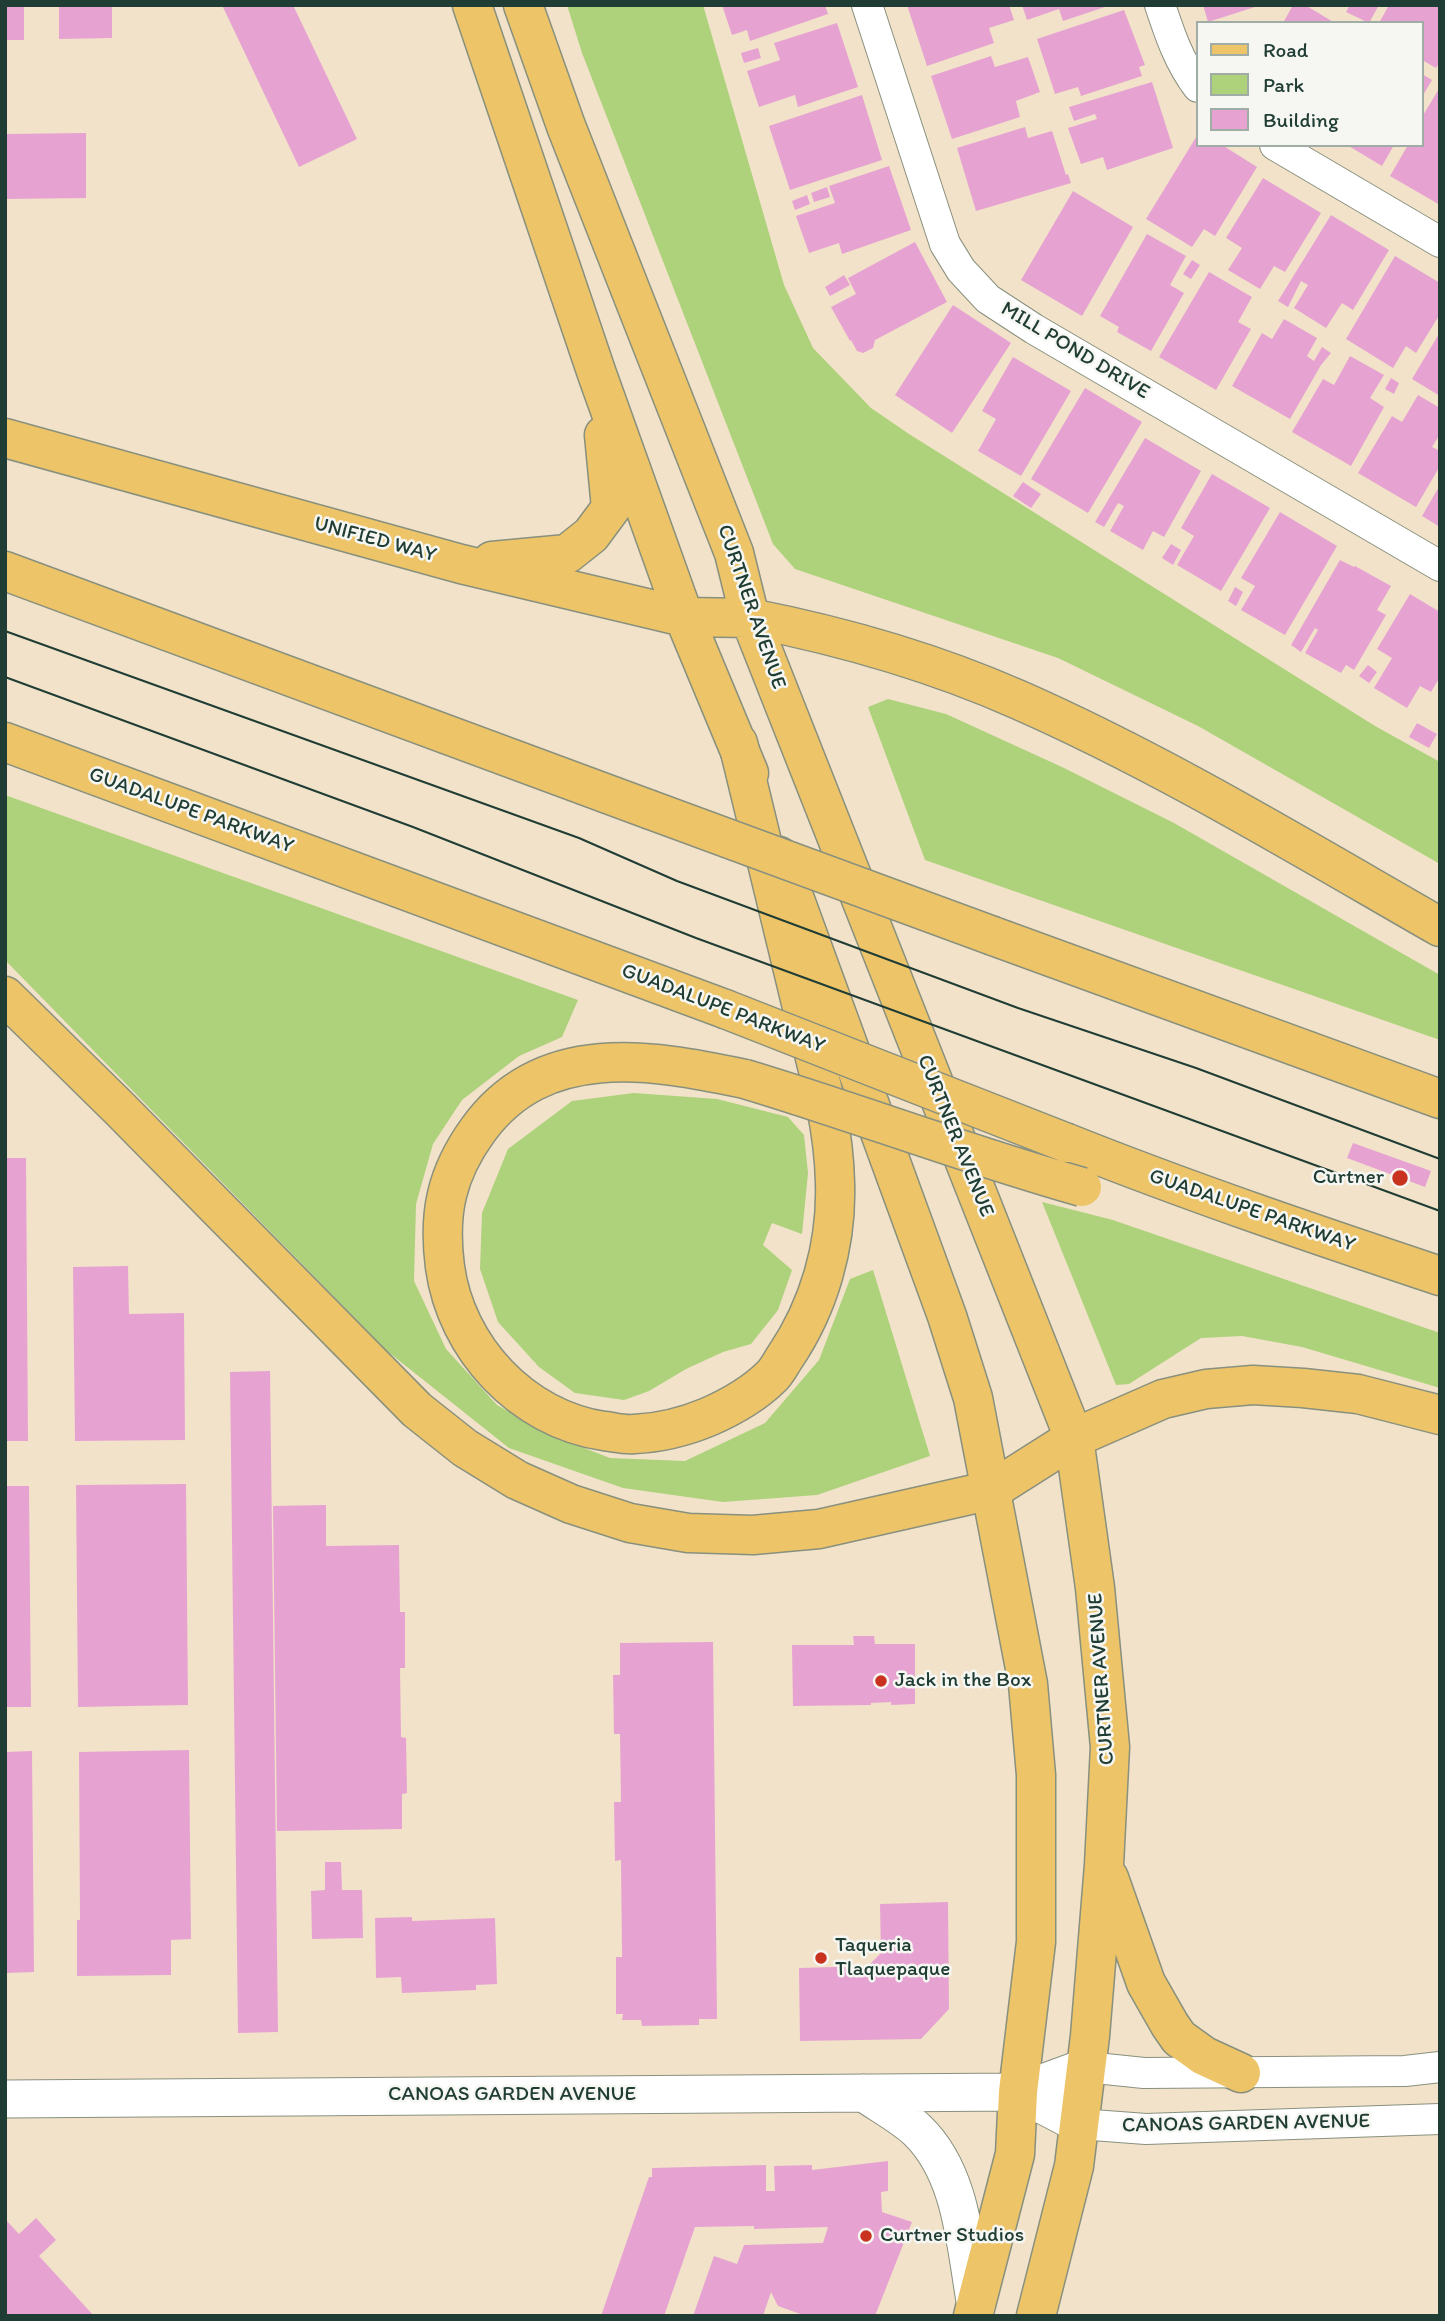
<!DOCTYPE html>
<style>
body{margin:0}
#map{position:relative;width:1445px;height:2321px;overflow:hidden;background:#f2e2c9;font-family:Itim,sans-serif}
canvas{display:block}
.frame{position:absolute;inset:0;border:7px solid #1f3d34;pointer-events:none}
.legend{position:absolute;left:1196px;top:21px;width:228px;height:126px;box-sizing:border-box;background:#f6f6f2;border:2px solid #a0aca6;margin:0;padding:9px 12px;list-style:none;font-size:21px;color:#1f3d34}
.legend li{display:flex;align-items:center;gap:14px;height:35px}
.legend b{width:35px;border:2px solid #a0aca6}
</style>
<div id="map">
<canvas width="1445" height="2321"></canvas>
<div class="frame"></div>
<ul class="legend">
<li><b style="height:9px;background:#eec469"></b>Road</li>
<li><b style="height:19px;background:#add27b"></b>Park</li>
<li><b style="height:19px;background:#e6a3d2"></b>Building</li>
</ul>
</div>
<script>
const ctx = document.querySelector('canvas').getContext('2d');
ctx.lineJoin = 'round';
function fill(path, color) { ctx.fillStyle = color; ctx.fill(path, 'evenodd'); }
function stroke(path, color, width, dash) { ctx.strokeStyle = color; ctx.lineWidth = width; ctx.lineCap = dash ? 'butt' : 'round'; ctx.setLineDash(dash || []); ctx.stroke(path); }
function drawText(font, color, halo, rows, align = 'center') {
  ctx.font = font + ' Itim,sans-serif'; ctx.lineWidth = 5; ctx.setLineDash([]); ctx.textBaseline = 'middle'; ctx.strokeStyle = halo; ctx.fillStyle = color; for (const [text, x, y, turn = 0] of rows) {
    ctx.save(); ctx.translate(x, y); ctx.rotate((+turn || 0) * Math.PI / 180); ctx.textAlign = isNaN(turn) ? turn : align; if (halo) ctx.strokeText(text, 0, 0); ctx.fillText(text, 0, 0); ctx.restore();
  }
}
fill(new Path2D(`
 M567 5H703L784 285 813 348 871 408 909 434 1375 726 1440 762V864L1198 726 1058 658 795 569 773 544 582 53Z
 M888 699 946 714 1062 767 1174 823 1440 975V1040L925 860 868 707Z
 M5 795 578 1000 562 1037 519 1056 462 1100 433 1144 416 1204 414 1281 446 1349 497 1405 548 1434 610 1458 685 1461 765 1423 819 1360 850 1279 873 1270 930 1456 817 1495 723 1502 623 1488 509 1448 387 1351 5 960Z
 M634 1093 717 1099 788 1117 804 1135 808 1173 802 1234 772 1223 763 1245 792 1270 778 1310 751 1344 723 1352 686 1369 649 1391 624 1400 575 1393 539 1367 498 1322 480 1269 482 1213 508 1149 572 1101Z
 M1042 1202 1113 1220 1440 1333V1388L1302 1347 1242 1336 1201 1338 1129 1384 1116 1385Z`), '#add27b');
fill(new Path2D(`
 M5 5H24V40H5Z
 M59 5H112V38L59 39Z
 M222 5H293L357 139 299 167Z
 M722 5H825L828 14 750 41 747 30 732 35Z
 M907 5H1009L1014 20 989 28 994 43 927 66Z
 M1022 5H1108V6L1063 21 1059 9 1027 20Z
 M1203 5H1258V6L1208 22Z
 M1293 5H1305L1335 23H1283Z
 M1350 5H1379L1369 23 1346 12Z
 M1389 5H1440V62L1436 68 1422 60V23H1379Z
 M1124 10 1145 65 1139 67 1142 76 1081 96 1078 87 1055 94 1037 39Z
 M837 23 858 87 798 107 795 95 759 107 747 71 780 60 774 43Z
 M758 48 761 58 744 63 741 53Z
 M991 56 995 67 1028 57 1040 92 1016 101 1020 117 952 139 931 76Z
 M1422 74 1432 80 1422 97Z
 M1152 82 1173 148 1107 170 1103 157 1081 164 1068 128 1097 119 1095 114 1074 121 1069 107Z
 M1440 87V205L1390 176 1408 145H1422V117Z
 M862 95 882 160 790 190 769 126Z
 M1025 127 1028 138 1052 131 1066 175 1068 174 1071 183 976 211 957 148Z
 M86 133V198L5 199V134Z
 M1198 134V145H1222L1257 167 1215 236 1204 229 1192 247 1146 219Z
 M1347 145H1394L1382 166Z
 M889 166 911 230 842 254 839 243 809 253 796 216 835 203 829 186Z
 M1263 178 1321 213 1285 272 1274 266 1260 289 1228 270 1242 248 1226 238Z
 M827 187 830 197 814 202 811 193Z
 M1073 191 1133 227 1082 316 1021 280Z
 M807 195 810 204 795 210 792 201Z
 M1331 215 1389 250 1353 310 1342 303 1326 328 1294 308 1308 285 1301 281 1288 307 1278 301Z
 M1147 234 1186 256 1170 285 1184 293 1151 351 1117 332 1119 327 1100 316Z
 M915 242 947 302 875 340 873 348 863 353 857 351 851 340 850 341 831 307 856 294 848 278Z
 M1395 256 1440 283V314L1416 353 1406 346 1393 368 1346 339Z
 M1192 260 1200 265 1191 279 1183 274Z
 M1209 272 1252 297 1238 322 1251 329 1216 390 1159 357Z
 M844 275 850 285 830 296 825 287Z
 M953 305 1011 343 952 433 895 395Z
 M1284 319 1317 338 1307 356 1314 361 1322 347 1331 353 1321 365 1290 419 1232 386 1262 333 1272 339Z
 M1440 332V396L1412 379Z
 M1350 356 1384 375 1370 398 1384 407 1351 466 1292 432 1323 379 1334 385Z
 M1013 357 1071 391 1021 476 978 451 996 419 982 411Z
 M1391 378 1399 383 1394 394 1385 389Z
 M1085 388 1142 422 1088 513 1031 479Z
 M1418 395 1440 408V434L1432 447 1440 451V466L1416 507 1358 473 1392 416 1402 422Z
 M1145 438 1201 471 1164 537 1153 531 1143 550 1110 531 1124 506 1118 503 1104 527 1095 522Z
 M1212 474 1270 508 1221 591 1177 565 1194 536 1181 528Z
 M1023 482 1041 494 1031 508 1013 496Z
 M1440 485V527L1422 516Z
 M1280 512 1337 546 1285 635 1241 610 1255 586 1241 578Z
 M1171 544 1181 550 1173 565 1162 558Z
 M1340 560 1354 567 1355 566 1391 586 1377 610 1386 615 1354 670 1346 665 1341 673 1305 653 1318 630 1315 628 1301 652 1291 645Z
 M1235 587 1243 592 1236 606 1228 601Z
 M1410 594 1440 612V677L1431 692 1420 686 1407 708 1374 688 1392 658 1377 649Z
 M1368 665 1377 672 1369 683 1359 676Z
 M1417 723 1437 734 1429 748 1409 737Z
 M1353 1143 1431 1171 1425 1187 1347 1158Z
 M5 1158H26L28 1441H5Z
 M128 1266 129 1314 184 1313 185 1440 75 1441 73 1267Z
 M270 1371 278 2032 238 2033 230 1372Z
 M186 1484 188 1705 78 1707 76 1485Z
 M5 1486H29L31 1707H5Z
 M326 1505V1546L399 1545 400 1612H405V1668H400L401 1737 406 1738 407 1793 402 1794V1829L277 1831 273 1506Z
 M853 1636H874L875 1644H915V1704L891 1705V1702L871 1703V1705L793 1706 792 1645H854Z
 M713 1642 717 2019H699V2025L642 2026 641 2020H622L623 2014H616V1957H622L621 1860 615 1861 614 1802H621L620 1734H614L613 1675H620V1643Z
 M189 1750 191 1939 171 1940V1975L77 1976V1920H80L79 1752Z
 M32 1751 34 1972 5 1973V1752Z
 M325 1862H341L342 1890H362L363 1938 312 1939 311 1891 325 1890Z
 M948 1902 949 2009 921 2039 800 2041 799 1968 868 1966 881 1953 880 1904Z
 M412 1917V1921L495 1918 497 1984 476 1985V1990L402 1993 401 1977 376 1978 375 1918Z
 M888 2161V2191L881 2192 882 2212 912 2222 875 2316H806L778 2306 771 2292 763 2316H693L714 2256 737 2264 744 2245 823 2243 828 2227 754 2229V2226L695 2227 664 2316H601L649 2177H652V2168L766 2165V2191H775L774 2166 812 2165V2170Z
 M36 2218 56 2240 39 2256 94 2316H5V2219L19 2234Z`), '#e6a3d2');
const minor = new Path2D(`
 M867 5 945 244 961 270 988 299 1034 329 1440 566
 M1160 5C1170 35 1179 62 1198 87
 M1275 145 1440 242
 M1086 2067 1144 2073 1405 2071 1440 2067
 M1079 2124 1146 2129 1440 2119`);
const tertiary = new Path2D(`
 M1018 2092 1079 2124
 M864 2093C881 2105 902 2116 917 2130 963 2174 965 2247 976 2306
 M5 2099 1018 2092 1086 2067`);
const primary = new Path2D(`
 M472 5 597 374 684 617 749 773
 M523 5 566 126 734 553 750 618 1074 1438 1095 1588 1110 1747 1104 1865 1090 2036 1074 2166 1036 2316
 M5 438 461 564 684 617 750 618
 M492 561 567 554 591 535 611 508 604 435
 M779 856 947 1316 973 1398 1028 1684 1036 1775V1942L1018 2092 1015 2154 973 2316
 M1109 1878 1146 1983 1170 2025 1179 2038 1204 2056 1241 2073`);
const motorway = new Path2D(`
 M5 571 648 809
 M750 618C842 636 933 662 1019 700 1164 764 1302 848 1440 927
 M5 742 725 1009
 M738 743C759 830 780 916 801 1003 816 1062 834 1123 835 1183 837 1245 819 1307 785 1357 781 1363 777 1371 772 1376 754 1394 731 1407 708 1417 684 1427 660 1433 634 1434 624 1435 614 1432 604 1431 522 1419 456 1348 445 1267 438 1214 446 1174 478 1130 543 1040 650 1059 745 1079
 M993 936 1440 1099
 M5 996 120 1109 417 1410 465 1448 517 1480 571 1504 630 1523 688 1533 753 1535 819 1529 992 1490 1074 1438 1163 1399 1206 1389 1253 1385 1303 1388 1358 1394 1440 1415
 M1067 1143C1190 1192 1314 1234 1440 1276`);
stroke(minor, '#88907e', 32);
stroke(tertiary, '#88907e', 39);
stroke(primary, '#88907e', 41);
stroke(motorway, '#88907e', 41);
stroke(minor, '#fff', 30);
stroke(tertiary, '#fff', 37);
stroke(primary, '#eec469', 38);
stroke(motorway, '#eec469', 38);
stroke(new Path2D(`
 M5 631 579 838 677 881 1018 1008 1196 1068 1440 1159
 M5 677 413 827 696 938 1440 1211`), '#1f3d34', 2);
const motorwayBridge = new Path2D(`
 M648 809 993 936
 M725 1009 1067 1143
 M745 1079C858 1113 968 1155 1082 1187`);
stroke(motorwayBridge, '#88907e', 41, []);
stroke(motorwayBridge, '#eec469', 38);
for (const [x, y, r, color] of [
 [1400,1178,9,"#c8321e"],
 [881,1681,7,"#c8321e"],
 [821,1958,7,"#c8321e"],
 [866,2236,7,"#c8321e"]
]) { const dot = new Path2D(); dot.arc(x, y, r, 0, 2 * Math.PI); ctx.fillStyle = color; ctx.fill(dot); stroke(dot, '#f6f6f2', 2.5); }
drawText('21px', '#1f3d34', '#f6f6f2', [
 ["MILL POND DRIVE",1075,351,31],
 ["UNIFIED WAY",375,540,15],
 ["CURTNER AVENUE",751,607,71],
 ["GUADALUPE PARKWAY",191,811,20],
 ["GUADALUPE PARKWAY",723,1009,21],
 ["CURTNER AVENUE",955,1136,68],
 ["GUADALUPE PARKWAY",1252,1211,19],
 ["CURTNER AVENUE",1102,1679,-94],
 ["CANOAS GARDEN AVENUE",512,2095],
 ["CANOAS GARDEN AVENUE",1246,2124,-1]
]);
drawText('21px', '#1f3d34', '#f6f6f2', [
 ["Curtner",1384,1178,"right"],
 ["Jack in the Box",895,1681],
 ["Taqueria",835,1946],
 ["Tlaquepaque",835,1970],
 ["Curtner Studios",880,2236]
], 'left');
</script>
